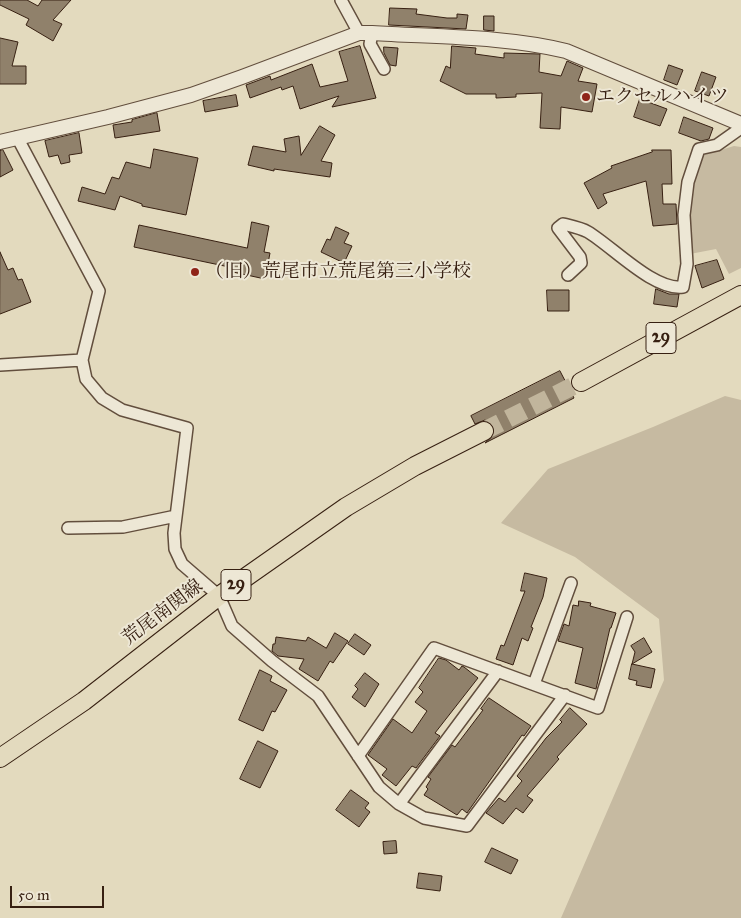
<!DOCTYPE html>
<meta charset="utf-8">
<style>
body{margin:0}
#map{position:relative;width:741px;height:918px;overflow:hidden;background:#e3dabe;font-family:"IM FELL Great Primer",serif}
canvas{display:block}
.scale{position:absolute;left:10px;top:886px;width:94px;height:22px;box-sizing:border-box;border:2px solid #372012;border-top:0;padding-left:6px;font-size:15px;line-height:18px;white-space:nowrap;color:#372012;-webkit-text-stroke:4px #ede7d5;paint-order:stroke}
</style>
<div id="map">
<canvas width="741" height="918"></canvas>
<div class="scale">50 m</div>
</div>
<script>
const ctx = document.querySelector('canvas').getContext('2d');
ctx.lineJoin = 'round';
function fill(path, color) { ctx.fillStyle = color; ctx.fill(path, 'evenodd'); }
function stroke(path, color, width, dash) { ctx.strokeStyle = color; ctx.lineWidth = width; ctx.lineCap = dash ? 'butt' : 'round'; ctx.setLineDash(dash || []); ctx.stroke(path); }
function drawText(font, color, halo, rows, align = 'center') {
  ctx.font = font + ' "IM FELL Great Primer","Noto Serif JP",serif'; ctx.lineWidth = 4; ctx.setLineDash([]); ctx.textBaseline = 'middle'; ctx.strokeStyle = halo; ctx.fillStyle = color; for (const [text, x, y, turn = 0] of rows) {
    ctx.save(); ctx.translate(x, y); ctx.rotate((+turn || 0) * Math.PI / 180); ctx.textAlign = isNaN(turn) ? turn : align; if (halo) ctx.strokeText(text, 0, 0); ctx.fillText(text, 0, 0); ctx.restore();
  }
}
fill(new Path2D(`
 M734 146 741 147V268L729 274 716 249 690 254 687 229 694 170 704 155Z
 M725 396 741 400V918H561L664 680 659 619 575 557 501 523 548 469 653 427Z`), '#c6baa1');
const building = new Path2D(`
 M0 0H27L38 6 42 0H71L53 20 62 24 53 41 26 25 29 19 0 5Z
 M390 8 417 9 416 14 447 18H457V14L468 15 466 29 389 25Z
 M484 16H494V31L484 30Z
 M0 38 18 42 12 66H26V84H0Z
 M360 46 376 98 332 107 339 96 300 109 293 86 282 90 281 87 250 98 246 85 270 76 271 80 312 64 320 87 348 81 339 52Z
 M452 46 476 48 475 54 504 58V53L540 54 539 72 561 76 567 61 583 68 578 81 597 84 592 112 561 107 560 129 540 128 542 93 516 94V97L496 98V94H466L440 81 446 66 450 68Z
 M384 47 398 48 396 66 390 65 384 53Z
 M669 65 683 70 677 85 664 80Z
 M702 72 716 77 709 96 695 91Z
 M236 95 238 106 205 112 203 101Z
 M640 99 667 109 660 126 634 117Z
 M157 113 160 131 115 138 113 125 132 122V120Z
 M684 117 713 128 709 139 701 141 679 133Z
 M320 126 335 135 321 161 332 163 330 177 274 169V171L248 165 253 146 286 152 284 139 299 136 301 155Z
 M79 133 82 153 69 155 70 162 61 164 58 155 49 157 45 141Z
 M154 149 198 158 186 215 142 206V204L120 196 115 210 78 201 82 187 105 194 112 177 119 179 126 162 150 168Z
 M3 150 13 170 0 177V151Z
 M652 150H671L672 184H662L663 204H676L677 224 653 226 646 181 603 194 607 203 598 209 584 183 612 168 611 166 652 152Z
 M252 222 269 226 264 252 270 253 265 279 233 272 234 268 134 247 139 225 247 248Z
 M336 227 349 233 344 243 352 246 344 263 321 252 327 239 330 240Z
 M0 252 8 270 13 268 18 280 22 279 31 302 0 314Z
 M717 260 724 279 702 288 695 266Z
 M656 289 669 294H679L677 307 654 304Z
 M547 290H569V311H548Z
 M560 371 574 398 485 443 493 436 495 431 493 426 485 420 475 424 471 416Z
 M525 573 547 578 543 597 531 627 533 628 528 641 522 638 513 665 496 659 501 645 504 646 525 591H521Z
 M579 601 591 603 590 606 616 613 611 628H610L596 689 575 683 583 648 558 641 564 624 569 626 573 605 578 606Z
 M335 633 348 641 333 663 330 661 318 681 299 669 304 659 278 656 272 651 273 644H275L276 637 306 641 308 637 326 648Z
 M355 634 371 645 364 655 348 644Z
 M644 638 652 652 632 664 635 652 631 646Z
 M439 658 446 660 459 670 462 666 464 667 478 678 435 733 440 736 416 768 412 766 396 786 382 775 387 769 368 755 393 719 412 733 427 711 415 702 423 692 419 688Z
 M632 664 655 669 651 688 636 685 637 681 629 679Z
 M260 670 272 676 270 681 287 690 275 712 272 711 263 731 239 720Z
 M365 673 379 684 365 707 352 697 358 689 355 686Z
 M489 698 531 726 524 736 522 735 467 813 462 809 457 815 424 795 428 789 426 787 431 779 428 777 452 745 455 747 483 710 481 709Z
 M570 708 587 724 557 757 559 759 527 796 533 800 523 813 516 808 503 824 486 813 499 798 505 802 522 781 517 776 546 738 562 722 560 720Z
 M258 741 278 751 260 788 240 779Z
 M351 790 369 803 365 808 370 812 359 827 336 810Z
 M396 841 397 853 384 854 383 842Z
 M492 848 518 860 511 874 485 862Z
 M419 873 442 876 440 891 417 888Z`);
fill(building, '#90816b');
stroke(building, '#372012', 1);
stroke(new Path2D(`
 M484 431 581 382`), '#c1b59c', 18, [18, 9]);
const minor = new Path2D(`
 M341 0 359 33
 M372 33 370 44 384 69
 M17 137 99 291 82 360 86 379 102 398 122 410 187 428 174 533 175 549 182 564 219 596 232 626 272 661 318 696 379 787 399 804 424 818 467 826 565 695
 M568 275 581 263 580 257 558 228 563 224C571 226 581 228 588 232 613 247 654 291 683 287L687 264 684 215 688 182 699 149 717 145 741 128
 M0 365 82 360
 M68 528 123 527 176 516
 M534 684 571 583
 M358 756 434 648 598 708 627 617
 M399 804 498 671`);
const tertiary = new Path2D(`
 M0 142 108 117 191 95 242 77 359 33H372C435 37 505 36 566 51L741 124`);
const primary = new Path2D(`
 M581 382 741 295
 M0 758 84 701 219 596 346 507 415 466 484 431`);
stroke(minor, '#624e3d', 14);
stroke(tertiary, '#624e3d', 16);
stroke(primary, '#372012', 20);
stroke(minor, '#ede7d5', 11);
stroke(tertiary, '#ede7d5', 14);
stroke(primary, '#e3dabe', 18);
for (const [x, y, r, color] of [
 [586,97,5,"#8f2418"],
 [195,272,5,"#8f2418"]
]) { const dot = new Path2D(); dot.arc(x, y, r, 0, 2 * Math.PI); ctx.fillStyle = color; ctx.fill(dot); stroke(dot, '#ede7d5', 2); }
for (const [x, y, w] of [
 [661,338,30],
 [236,585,30]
]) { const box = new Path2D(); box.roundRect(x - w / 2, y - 15.5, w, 31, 4); ctx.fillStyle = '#ede7d5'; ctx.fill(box); stroke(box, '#372012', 1); }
drawText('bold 18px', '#372012', null, [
 ["29",661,338],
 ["29",236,585]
]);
drawText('19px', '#372012', '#ede7d5', [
 ["エクセルハイツ",596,97],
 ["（旧）荒尾市立荒尾第三小学校",205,272]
], 'left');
drawText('19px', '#372012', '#ede7d5', [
 ["荒尾南関線",163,613,-37]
]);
</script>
